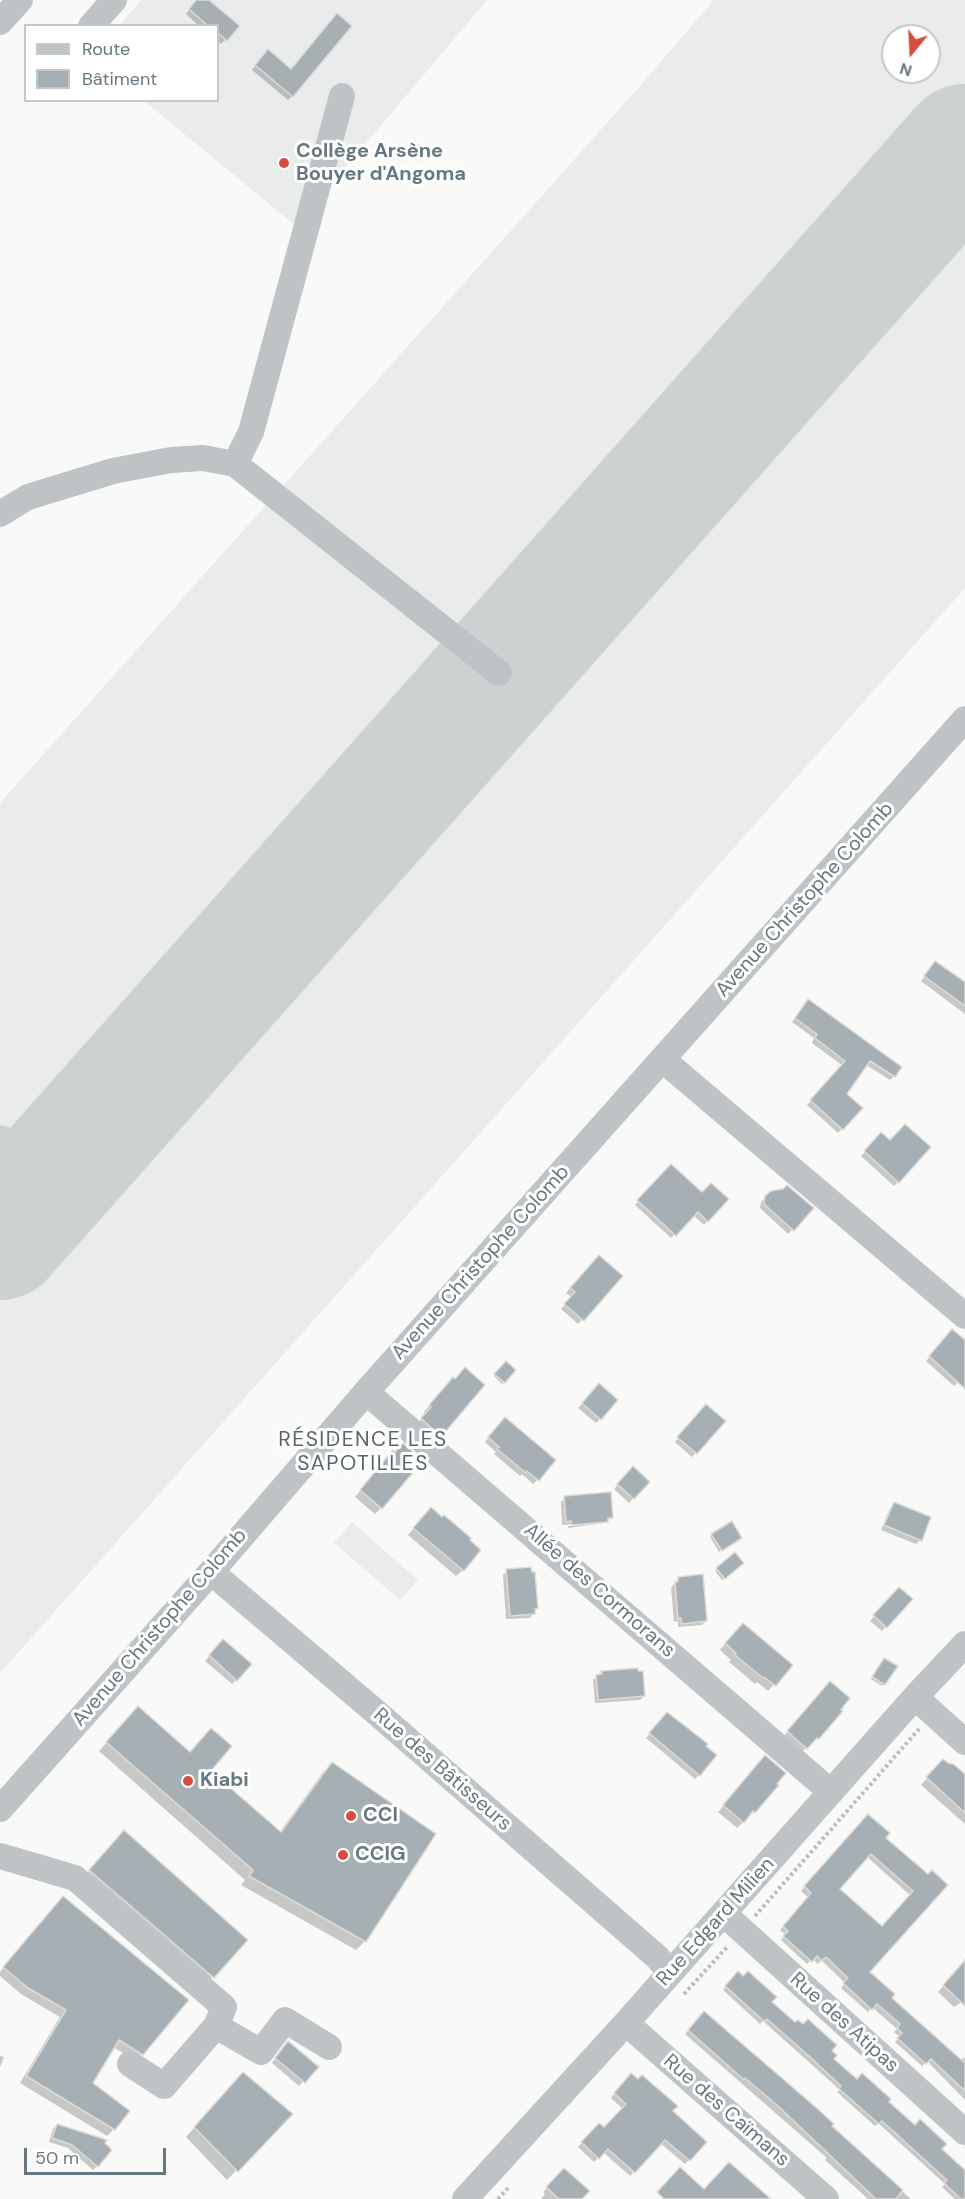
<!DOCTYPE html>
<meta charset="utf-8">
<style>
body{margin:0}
#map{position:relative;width:965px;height:2199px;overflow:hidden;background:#f9f9f7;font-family:"DM Sans",sans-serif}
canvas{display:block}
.legend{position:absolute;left:24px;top:24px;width:195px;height:78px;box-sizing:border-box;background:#fff;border:2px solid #c2c9cc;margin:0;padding:8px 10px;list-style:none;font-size:18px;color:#667880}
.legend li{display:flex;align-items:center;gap:12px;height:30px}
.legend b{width:30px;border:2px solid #c2c9cc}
.north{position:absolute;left:881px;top:24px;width:60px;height:60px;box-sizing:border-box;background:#fff;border:2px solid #c2c9cc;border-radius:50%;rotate:198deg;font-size:16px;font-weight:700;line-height:24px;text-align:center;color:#667880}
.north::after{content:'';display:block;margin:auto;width:21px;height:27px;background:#d64d3b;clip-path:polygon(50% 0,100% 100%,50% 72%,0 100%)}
.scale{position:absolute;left:24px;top:2148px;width:142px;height:27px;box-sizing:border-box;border:3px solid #667880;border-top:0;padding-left:8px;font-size:18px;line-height:21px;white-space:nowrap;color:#667880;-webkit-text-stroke:4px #fff;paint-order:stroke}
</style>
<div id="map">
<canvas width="965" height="2199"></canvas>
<ul class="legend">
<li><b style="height:8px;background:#bec4c6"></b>Route</li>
<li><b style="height:16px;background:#a6b0b4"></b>Bâtiment</li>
</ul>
<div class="north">N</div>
<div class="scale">50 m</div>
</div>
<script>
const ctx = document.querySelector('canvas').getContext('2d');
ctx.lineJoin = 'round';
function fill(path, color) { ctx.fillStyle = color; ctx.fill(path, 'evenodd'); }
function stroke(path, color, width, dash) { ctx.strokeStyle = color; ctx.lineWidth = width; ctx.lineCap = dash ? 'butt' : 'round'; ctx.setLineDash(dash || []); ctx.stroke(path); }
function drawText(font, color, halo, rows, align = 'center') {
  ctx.font = font + ' "DM Sans",sans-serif'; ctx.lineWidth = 6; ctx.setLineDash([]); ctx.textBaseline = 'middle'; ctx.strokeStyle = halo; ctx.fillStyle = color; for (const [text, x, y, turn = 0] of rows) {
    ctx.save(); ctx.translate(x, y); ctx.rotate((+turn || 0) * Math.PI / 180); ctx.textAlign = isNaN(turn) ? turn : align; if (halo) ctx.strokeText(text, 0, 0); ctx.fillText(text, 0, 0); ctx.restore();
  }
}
fill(new Path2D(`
 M141 0H487L296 226 144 101 218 100V26H119Z
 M714 0H965V588L0 1673V803L639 87ZM893 36H929V72H893Z
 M352 1522 418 1580 400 1600 334 1543Z`), '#eaebeb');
fill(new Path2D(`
 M197 0H207L238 26 221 44 218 41V26H199L186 14Z
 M263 56 292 96 288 100 252 70Z
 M931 967 965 984V1014L921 981Z
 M804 1005 894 1076 890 1080 866 1065 845 1094 860 1109 838 1133 807 1105 843 1066 812 1043 814 1038 792 1022Z
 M881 1134 890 1142 929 1147 894 1186 861 1156Z
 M671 1166 702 1194 726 1200 704 1225 693 1215 671 1238 635 1205Z
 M766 1197 812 1208 788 1234 760 1208 761 1202Z
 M595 1261 582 1320 578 1324 561 1309 572 1297 566 1293Z
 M953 1331 965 1342V1375L954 1386 926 1361Z
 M506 1363 514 1371 502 1384 494 1376Z
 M447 1385 440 1436 434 1442 416 1425 426 1414 424 1412Z
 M594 1390 600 1419 596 1423 578 1408Z
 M702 1410 723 1421 692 1457 675 1442Z
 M501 1423 537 1480 533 1484 522 1474 520 1476 494 1454 496 1452 485 1442Z
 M387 1459 381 1508 375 1514 355 1497Z
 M633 1468 648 1482 629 1503 614 1489Z
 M565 1498 611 1517 607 1521 562 1525 561 1502Z
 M894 1503 920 1540 916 1544 881 1530 890 1508Z
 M424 1515 463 1570 456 1576 408 1535Z
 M604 1523 568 1528V1526Z
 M731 1523 739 1539 719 1552 710 1537Z
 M735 1554 742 1563 722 1580 715 1571Z
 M507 1571 537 1608 530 1618 506 1619 503 1575Z
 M679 1578 706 1621 702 1625 678 1627V1621L674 1622 671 1588Z
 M899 1589 911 1600 882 1631 870 1621Z
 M736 1631 791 1666 768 1691 757 1682 755 1684 729 1662 731 1660 720 1650Z
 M219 1645 236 1680 232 1684 205 1661Z
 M883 1661 896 1666 882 1686 871 1679Z
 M602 1672 644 1696 640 1700 595 1703 593 1680Z
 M826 1687 818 1738 814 1742 812 1741 802 1752 784 1736Z
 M129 1717 189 1754 279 1833 323 1772 332 1764 365 1941 356 1950 241 1885 245 1880 99 1751Z
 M663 1718 704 1746 699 1775 695 1779 646 1738Z
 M943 1761 965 1791V1824L921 1785Z
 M759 1764 754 1812 737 1828 718 1812Z
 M868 1816 884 1838 928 1876 868 1972 890 1998 960 2061 964 2057 965 2059V2100L927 2061 922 2066 895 2042 900 2037 894 2032 897 2029 872 2007 868 2012 841 1988 845 1983 821 1960 818 1964 813 1959 807 1964 781 1940 786 1935 780 1930 809 1898 801 1891ZM867 1857 910 1895 881 1928 838 1889Z
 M117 1839 246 1940 206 1984 83 1878Z
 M56 1904 142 2053 135 2060 113 2047 91 2083 114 2129 107 2136 20 2083 60 2017 21 1994 0 1976V1972Z
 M965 1961V2000L954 2007 938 1992Z
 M738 1973 770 2002 830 2051 832 2059 857 2081 887 2102 965 2172V2199H955L942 2187 945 2184 878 2123 875 2126 837 2092 840 2090 763 2021 760 2024 723 1990Z
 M704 2013 849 2143 911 2199H868L825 2160 827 2158 685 2034Z
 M284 2047 317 2067 299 2086 272 2063Z
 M0 2056 4 2057 0 2067Z
 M627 2079 671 2111 705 2142 685 2164 660 2143 630 2176 603 2152 594 2162 578 2147 599 2125 604 2129 623 2109 611 2098Z
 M233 2084 291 2114 227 2180 186 2137Z
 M57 2125 97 2166 93 2170 68 2148 49 2142 53 2129Z
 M564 2170 580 2199H541L545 2194 543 2192Z`), '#0003');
stroke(new Path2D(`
 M0 1151C28 1176 16 1207 0 1234
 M4 1155C37 1165 48 1163 78 1148`), '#cdd1d2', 51);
stroke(new Path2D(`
 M0 1236 965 148`), '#cdd1d2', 128);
const building = new Path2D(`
 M196 0H209L240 26 227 41 218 33V26H208L189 9Z
 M337 13 352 26 293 97 255 65 268 49 291 69Z
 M935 961 965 982V1006L924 976Z
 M808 999 902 1067 895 1077 870 1061 847 1094 863 1108 843 1130 810 1100 845 1061 815 1038 817 1034 795 1018Z
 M905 1124 931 1147 899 1183 864 1151 881 1132 890 1140Z
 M671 1164 702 1192 711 1183 729 1199 708 1222 698 1212 676 1236 637 1200Z
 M787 1185 814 1208 794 1231 764 1204 765 1196 771 1191 783 1189Z
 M599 1255 623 1276 584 1321 564 1304 575 1292 570 1288Z
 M952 1329 965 1340V1389L929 1356Z
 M506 1361 516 1370 505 1383 494 1374Z
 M465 1367 485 1385 441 1437 421 1418 431 1407 429 1405 448 1383 453 1377 455 1379Z
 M599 1383 618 1400 601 1420 582 1403Z
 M706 1404 726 1421 697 1454 677 1437Z
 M505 1417 556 1460 539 1481 527 1471 526 1473 497 1449 499 1447 488 1437Z
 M403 1443 423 1461 382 1509 360 1490 393 1450 395 1452Z
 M633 1466 650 1482 634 1499 617 1484Z
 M611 1492 613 1518H608V1522L572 1525 571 1521 566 1522 564 1496Z
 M894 1502 931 1517 922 1541 884 1525Z
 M431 1507 442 1517 444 1515 471 1538 470 1540 481 1550 464 1571 413 1528Z
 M732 1521 742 1538 722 1551 711 1534Z
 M735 1552 744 1563 725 1579 716 1568Z
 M531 1567 532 1572H535L538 1608 535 1609V1614L510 1616 506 1569Z
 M703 1574 707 1621 682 1624 681 1618 678 1619 675 1582H678V1577Z
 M899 1587 913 1599 887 1628 873 1615Z
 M743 1623 793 1665 776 1686 764 1677 763 1678 735 1655 736 1653 725 1643Z
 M223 1639 252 1664 237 1681 209 1655Z
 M884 1658 898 1666 885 1685 872 1677Z
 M638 1668V1671H643L645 1696 598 1700 596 1675 602 1674 601 1671Z
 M830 1681 850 1698 841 1710 843 1711 819 1739 817 1738 807 1749 787 1731Z
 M138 1706 190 1752 211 1728 232 1746 211 1771 281 1832 332 1762 436 1834 366 1942 249 1876 253 1870 106 1742Z
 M667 1712 708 1744 706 1746 717 1755 700 1776 649 1733Z
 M765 1755 786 1773 777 1784 779 1785 755 1813 753 1811 744 1823 723 1805Z
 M943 1759 948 1763 953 1764 965 1774V1813L926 1777Z
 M868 1814 890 1833 886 1838 928 1874 932 1870 948 1885 870 1972 895 1994 892 1998 965 2063V2091L931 2059 926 2064 897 2038 902 2033 897 2028 900 2024 877 2004 872 2010 843 1983 848 1978 826 1957 822 1961 817 1956 812 1962 783 1936 788 1931 783 1926 811 1893 804 1886ZM871 1854 913 1891 882 1926 840 1889Z
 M124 1830 248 1940 214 1978 89 1870Z
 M63 1896 189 2000 143 2055 119 2040 93 2083 130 2111 115 2130 26 2076 66 2010 28 1988 3 1967Z
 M965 1960V2006L943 1985Z
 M738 1971 743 1976 748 1971 777 1997 772 2002 795 2022 798 2020 803 2024 808 2019 837 2045 832 2051 837 2055 834 2059 857 2079 862 2073 891 2099 889 2102 915 2125 920 2119 947 2144 942 2149 965 2170V2199H961L944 2183 947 2180 882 2121 879 2124 839 2089 841 2086 809 2056 767 2019 765 2022 725 1986Z
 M704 2011 819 2110 834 2124 832 2126 903 2190 896 2199H876L778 2106 745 2078 743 2079 688 2030Z
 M288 2041 319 2067 305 2083 275 2058Z
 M243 2072 293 2114 238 2172 194 2127Z
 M631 2073 638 2079 642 2075 678 2106 673 2111 707 2142 690 2161 665 2140 635 2173 608 2149 599 2159 581 2142 599 2123 604 2127 626 2104 614 2093Z
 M57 2124 107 2140 105 2143 112 2150 98 2167 72 2145 52 2138Z
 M729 2162 771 2199H664L657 2192 680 2167 704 2189Z
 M564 2168 590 2191 582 2199H559L546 2187Z`);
fill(building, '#a6b0b4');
stroke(building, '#dbdbda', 1.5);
stroke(new Path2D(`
 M755 1916 920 1728
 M684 1994 728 1946
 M498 2199 508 2188`), '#b9bdbf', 4, [3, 3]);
stroke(new Path2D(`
 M0 22 20 0
 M91 26 114 0
 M235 464 251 432 342 96
 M0 514 28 497 113 471 171 460 203 458 235 464 499 673
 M663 1060 965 1316
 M366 1392 831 1792
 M211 1572 377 1713 657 1957 670 1972
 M915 1697 965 1742
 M0 1809 211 1572 366 1392 965 719
 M0 1856 75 1878 224 2007 216 2026 164 2086 130 2064
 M724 1914 965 2132
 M626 2023 826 2199
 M216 2026 261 2052 285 2020 329 2047
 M465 2199 626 2023 915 1697 965 1644`), '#bec4c6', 26);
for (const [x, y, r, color] of [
 [284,163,6,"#d64d3b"],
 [188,1781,6,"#d64d3b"],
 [351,1816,6,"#d64d3b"],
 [343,1855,6,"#d64d3b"]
]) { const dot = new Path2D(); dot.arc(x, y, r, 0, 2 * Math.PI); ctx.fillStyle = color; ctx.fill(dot); stroke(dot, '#fff', 2); }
drawText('bold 20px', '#667880', '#fff', [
 ["Collège Arsène",296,152],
 ["Bouyer d'Angoma",296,175],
 ["Kiabi",200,1781],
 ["CCI",363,1816],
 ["CCIG",355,1855]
], 'left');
drawText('20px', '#667880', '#fff', [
 ["Avenue Christophe Colomb",805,900,-48],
 ["Avenue Christophe Colomb",481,1263,-48],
 ["Allée des Cormorans",599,1591,41],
 ["Avenue Christophe Colomb",160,1628,-49],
 ["Rue des Bâtisseurs",442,1770,41],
 ["Rue Edgard Milien",716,1922,-48],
 ["Rue des Atipas",844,2023,42],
 ["Rue des Caïmans",726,2111,41]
]);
ctx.letterSpacing = '1.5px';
drawText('21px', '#58656c', '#fff', [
 ["RÉSIDENCE LES",363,1440],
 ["SAPOTILLES",363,1464]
]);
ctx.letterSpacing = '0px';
</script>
